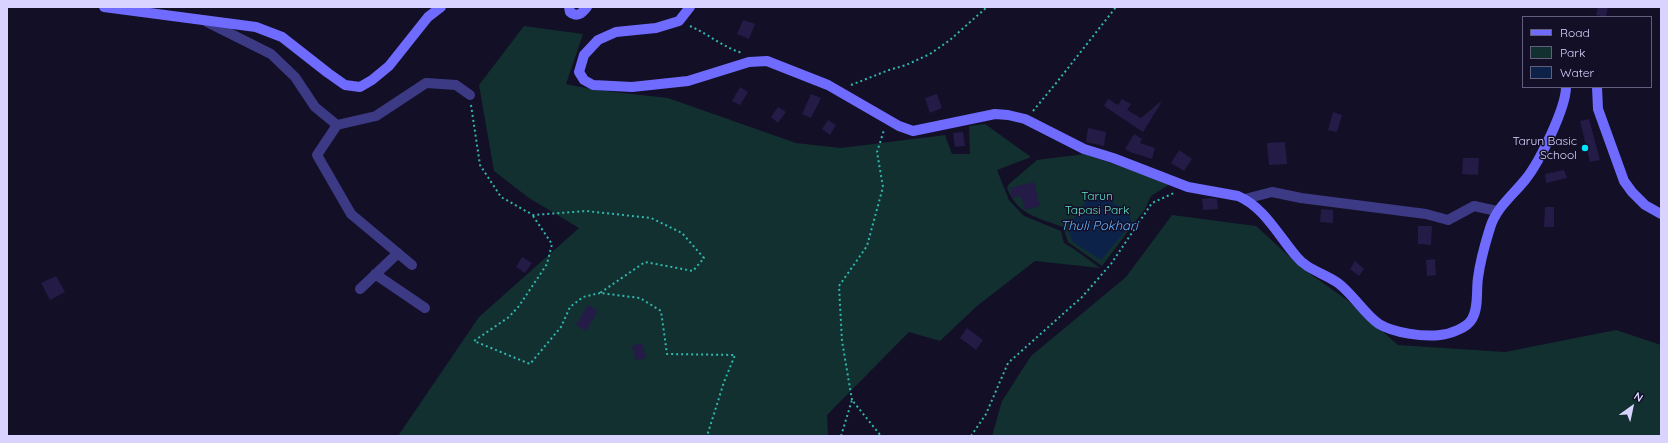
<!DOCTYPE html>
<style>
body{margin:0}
#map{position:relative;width:1668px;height:443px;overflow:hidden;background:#130f26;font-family:Quicksand,sans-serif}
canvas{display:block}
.frame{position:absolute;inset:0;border:8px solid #d9d4ff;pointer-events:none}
.legend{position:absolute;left:1522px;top:16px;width:130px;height:72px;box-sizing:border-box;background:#130f26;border:1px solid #625e7d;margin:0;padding:5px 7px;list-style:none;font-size:12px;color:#d9d4ff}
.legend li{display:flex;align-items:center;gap:8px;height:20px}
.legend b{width:20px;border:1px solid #625e7d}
.north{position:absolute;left:1612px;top:387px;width:40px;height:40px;-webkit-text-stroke:3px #130f26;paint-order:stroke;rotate:33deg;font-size:11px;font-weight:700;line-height:16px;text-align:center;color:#d9d4ff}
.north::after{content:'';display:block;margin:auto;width:14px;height:18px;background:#d9d4ff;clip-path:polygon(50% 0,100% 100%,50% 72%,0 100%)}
</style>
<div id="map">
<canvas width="1668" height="443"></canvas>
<div class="frame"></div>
<ul class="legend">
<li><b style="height:5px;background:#6f6bff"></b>Road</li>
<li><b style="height:11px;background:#12302f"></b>Park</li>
<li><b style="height:11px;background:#0c2248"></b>Water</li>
</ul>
<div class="north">N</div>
</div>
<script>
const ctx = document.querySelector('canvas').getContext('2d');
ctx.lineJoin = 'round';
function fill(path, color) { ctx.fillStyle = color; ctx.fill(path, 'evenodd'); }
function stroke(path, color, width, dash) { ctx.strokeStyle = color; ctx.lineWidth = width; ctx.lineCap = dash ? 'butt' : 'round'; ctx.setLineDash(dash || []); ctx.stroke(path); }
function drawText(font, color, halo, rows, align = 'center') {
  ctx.font = font + ' Quicksand,sans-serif'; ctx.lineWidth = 3; ctx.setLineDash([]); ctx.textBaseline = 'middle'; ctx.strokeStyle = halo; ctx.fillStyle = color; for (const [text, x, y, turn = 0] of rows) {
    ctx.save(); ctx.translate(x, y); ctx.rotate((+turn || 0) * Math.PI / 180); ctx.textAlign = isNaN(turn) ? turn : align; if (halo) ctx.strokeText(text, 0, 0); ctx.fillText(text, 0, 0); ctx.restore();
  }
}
fill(new Path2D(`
 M524 26 583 34 566 84 596 90 668 98 796 143 841 148 945 135 952 154H970L969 126 985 124 1031 157 997 170 1009 200 1024 216 1061 231 1064 243 1074 249 1100 268 1035 261 977 306 940 341 909 332 827 415 828 436H398L479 317 579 228 529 198 494 171 479 85Z
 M1085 154 1170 184 1151 196 1145 209 1102 266 1068 242 1063 227C1039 218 1017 215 1007 188L1009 184 1037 160Z
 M1172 215 1256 226 1302 268 1347 300 1398 345 1505 352 1616 330 1661 345V436H992L1002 401 1031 356 1126 277Z`), '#12302f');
fill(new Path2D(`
 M1101 194 1129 214 1132 223 1101 260 1073 242 1067 229 1087 200Z`), '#0c2248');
fill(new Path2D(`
 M1598 7H1608L1606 17 1596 15Z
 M743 20 755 24 749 39 737 34Z
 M740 87 748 92 740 105 732 101Z
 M811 94 821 98 811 118 802 114Z
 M937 94 942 108 930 113 925 98Z
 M1108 99 1118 105 1122 99 1131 104 1127 110 1141 118 1160 102 1161 103 1143 132 1104 106Z
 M778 107 786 112 778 123 771 117Z
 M1333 112 1342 115 1337 132 1328 130Z
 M1589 119 1600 160 1590 162 1580 121Z
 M828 120 836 125 830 135 822 129Z
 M1088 128 1106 132 1104 146 1086 142Z
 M963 132 965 146 955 147 953 133Z
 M1134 134 1142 139 1140 143 1155 148 1152 159 1130 152 1125 149Z
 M1285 142 1287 164 1269 165 1267 143Z
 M1179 150 1192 159 1184 171 1171 163Z
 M1463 158H1479L1478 175 1462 174Z
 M1564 170 1567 178 1546 183 1545 174Z
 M1034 182 1040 206 1025 210 1021 196 1012 198 1010 188Z
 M1211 198 1217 199 1218 209 1203 210 1202 199Z
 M1545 207H1554V227H1544Z
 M1321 209 1333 210V223L1320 222Z
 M1418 226H1432L1431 245 1418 244Z
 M522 257 532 263 525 273 516 267Z
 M1435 259 1436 275 1427 276 1426 260Z
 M1355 261 1364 269 1359 276 1350 269Z
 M56 276 65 292 50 300 41 283Z
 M588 305 598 311 586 331 576 325Z
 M967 328 983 340 976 350 960 338Z
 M642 343 646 358 636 361 632 346Z`), '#241b47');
stroke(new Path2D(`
 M690 26C708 34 723 47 742 53
 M851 85 889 70 906 65 930 54 950 40 987 7
 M471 105 480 165 501 197 533 215 586 211 651 218 682 233 704 258 693 271 645 262 600 293 640 298 661 311 667 354 735 355 724 382 707 436
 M1033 111 1057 82 1116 7
 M533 216 552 244 547 264 519 306 509 317 474 341 530 364 561 327 570 307 583 297 600 293
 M852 400 842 341 839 286 867 246 883 187 877 152 884 130
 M841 436 852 400 881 436
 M971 436 986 414 1008 363 1082 297 1111 264 1152 203 1174 193`), '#2fb8b0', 2, [2, 3]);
stroke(new Path2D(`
 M207 22 271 54 295 77 315 107 337 125 317 155 351 214 412 265
 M337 125 376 116 426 83 456 85 470 95
 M1245 199 1272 192 1301 198 1426 214 1448 220 1474 206 1497 211
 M375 274 425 308
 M360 289 398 253`), '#3d3a85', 10);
stroke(new Path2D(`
 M104 7 256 27 282 37 328 73 345 85 360 87 372 80 389 66 428 17 441 7
 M569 7 570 12C578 18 582 13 587 7
 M690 7 679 21 656 28 616 32 598 40 584 55 579 72 584 80 593 85 632 87 688 81 749 62 767 61 828 85 899 126 913 131 995 114 1008 115 1025 119 1084 149 1113 158 1188 187 1238 196C1264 207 1278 235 1296 256 1307 270 1324 273 1338 283 1353 294 1365 315 1379 324 1394 333 1423 337 1440 335 1450 334 1467 328 1472 319 1479 307 1476 291 1478 278 1480 262 1485 244 1490 228 1496 208 1512 196 1525 180 1539 163 1566 108 1566 87
 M1597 87 1598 109 1624 181 1632 192 1645 205 1661 214`), '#6f6bff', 10);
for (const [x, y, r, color] of [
 [1585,148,4,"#00e5ff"]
]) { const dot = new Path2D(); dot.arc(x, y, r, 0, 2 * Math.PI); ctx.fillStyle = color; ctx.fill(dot); stroke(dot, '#130f26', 1.5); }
drawText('12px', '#d9d4ff', '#130f26', [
 ["Tarun Basic",1577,141],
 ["School",1577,155]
], 'right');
drawText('12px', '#5fe0c0', '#130f26', [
 ["Tarun",1097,196],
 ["Tapasi Park",1097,210]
]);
drawText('italic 13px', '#62b6ff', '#130f26', [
 ["Thuli Pokhari",1099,226]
]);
</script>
